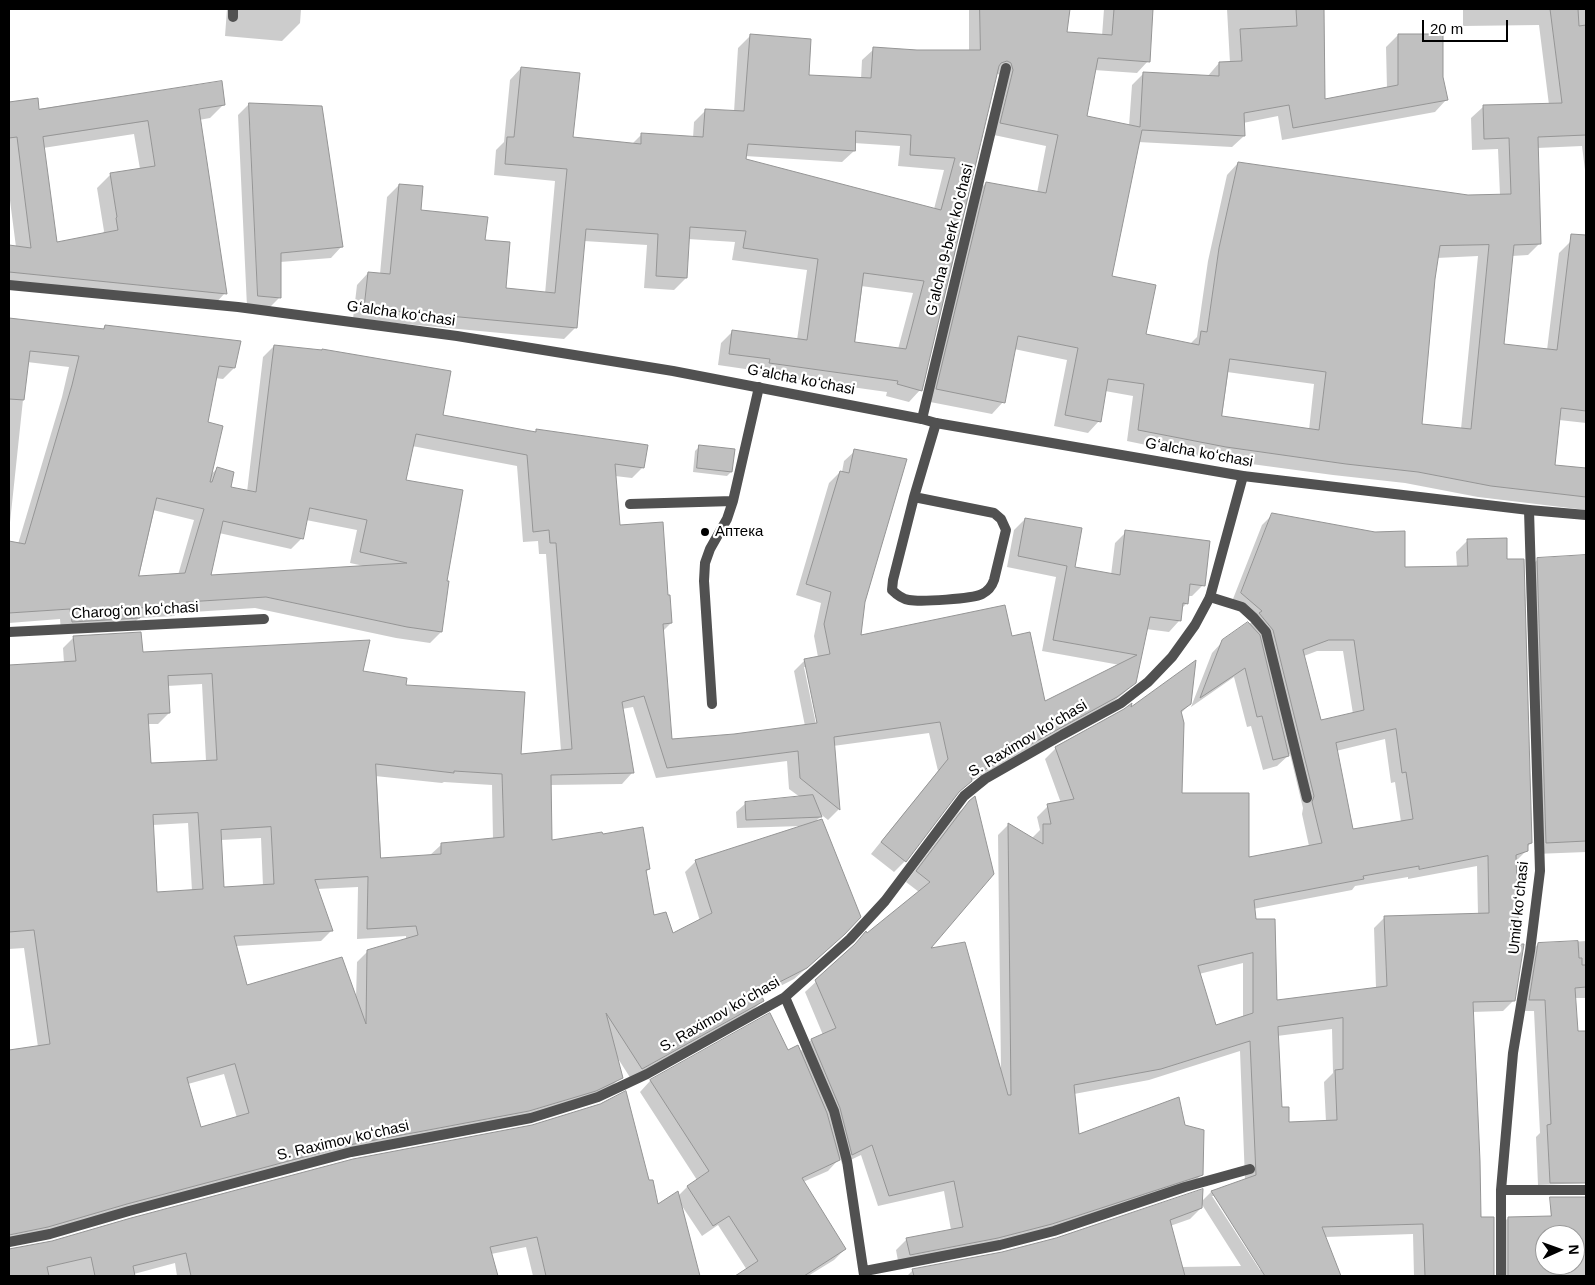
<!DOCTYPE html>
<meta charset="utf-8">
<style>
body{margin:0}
#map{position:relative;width:1595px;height:1285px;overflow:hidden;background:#fff;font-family:Helvetica,sans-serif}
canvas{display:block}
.frame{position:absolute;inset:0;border:10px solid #000;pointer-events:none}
.north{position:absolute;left:1535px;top:1225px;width:50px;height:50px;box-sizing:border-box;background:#fff;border:1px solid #999;border-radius:50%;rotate:88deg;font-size:14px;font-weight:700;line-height:20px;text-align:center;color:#000}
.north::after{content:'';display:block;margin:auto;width:18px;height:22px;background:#000;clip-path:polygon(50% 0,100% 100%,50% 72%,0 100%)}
.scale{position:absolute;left:1422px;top:20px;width:86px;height:22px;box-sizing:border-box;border:2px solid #000;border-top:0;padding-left:6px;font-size:15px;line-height:18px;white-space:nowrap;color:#000;-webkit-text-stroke:4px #fff;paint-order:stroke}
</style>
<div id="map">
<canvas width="1595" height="1285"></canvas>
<div class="frame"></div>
<div class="north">N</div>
<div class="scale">20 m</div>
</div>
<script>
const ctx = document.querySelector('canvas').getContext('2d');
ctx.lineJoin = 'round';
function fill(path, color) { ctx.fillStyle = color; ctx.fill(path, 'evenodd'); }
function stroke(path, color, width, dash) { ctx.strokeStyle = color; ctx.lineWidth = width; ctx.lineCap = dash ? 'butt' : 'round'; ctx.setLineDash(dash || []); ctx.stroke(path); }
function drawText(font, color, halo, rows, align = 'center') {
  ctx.font = font + ' Helvetica,sans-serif'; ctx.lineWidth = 4.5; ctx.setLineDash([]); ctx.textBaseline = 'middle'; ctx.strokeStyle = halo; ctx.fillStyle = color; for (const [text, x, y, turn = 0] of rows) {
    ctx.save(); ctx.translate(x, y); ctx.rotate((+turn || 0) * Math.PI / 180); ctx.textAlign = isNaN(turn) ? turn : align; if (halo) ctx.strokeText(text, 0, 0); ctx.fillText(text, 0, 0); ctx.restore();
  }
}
fill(new Path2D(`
 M227 9H301L300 23 282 41 225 36Z
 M969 9H1069L1066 33 1102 36 1104 9H1152L1148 61 1137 73 1094 70 1085 117 1129 126 1132 85 1144 73 1207 77 1219 63H1230L1227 9H1323L1324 100 1387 89 1386 47 1398 35 1442 77 1446 100 1435 112 1282 140 1278 116 1243 123 1244 136 1232 147 1138 142 1111 276 1144 335 1189 345 1197 337 1208 261 1227 175 1238 163 1468 196 1500 195 1498 149 1472 150 1471 118 1483 107 1549 105 1539 25 1463 26V9H1586V178L1582 146 1537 148 1540 243 1528 255 1512 256 1503 345 1547 350 1559 253 1571 241 1583 243 1586 231V423L1559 420 1554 466 1586 469V510L1478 497 1405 483 1333 475 1214 459 1127 441 1133 396 1105 391 1099 421 1088 433 1054 426 1067 360 1014 349 1003 402 992 414 925 401 974 195 986 183 1037 193 1046 146 989 134 1000 75 996 73 920 390 909 402 886 396 887 392 758 374 759 371 718 365 721 343 733 331 797 340 807 270 732 260 735 242 688 239 686 278 674 290 644 288 647 245 584 241 576 327 564 339 353 319 357 285 368 273 380 274 387 197 399 185 420 211 484 241 504 290 545 294 555 181 494 175 496 150 504 142 510 80 521 68 572 138 632 144 642 134 693 138 694 122 706 110 734 112 738 48 750 36 808 76 861 79 862 60 874 49 917 52 969 51ZM854 143 900 146 898 166 944 170 934 209 744 160 745 156 842 162 854 151ZM1478 256 1461 429 1421 425 1437 258ZM861 286 913 293 898 349 853 343ZM1227 372 1314 384 1309 430 1221 417Z
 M37 100 38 110 224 104 210 118 199 120 225 293 212 307 9 286V247H16L9 193V104ZM134 134 140 169 111 174 97 188 104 231 103 234 56 243 43 148Z
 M249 104 342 246 331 258 280 262V297L269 308 247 307 238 115Z
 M9 320 102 330 105 326 234 368 223 379 215 378 206 423 210 475 217 469 229 487 247 492 263 357 274 346 442 416 534 433 536 431 643 467 632 478 615 476 619 526 667 596 671 623 663 631 671 740 735 735 805 726 794 671 805 660 818 657 814 636 821 603 796 595 829 483 840 472H842L844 461 855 451 864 601 859 637H1011L1044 703 1120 665 1042 651 1056 577 1007 567 1014 530 1025 519 1074 568 1111 575 1115 543 1126 532 1203 585 1192 596H1188L1187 603 1181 609 1179 621 1169 632 1146 629 1135 682 1124 693 1105 708 969 782 954 796 905 861 894 872 871 854 938 771 929 733 833 746 839 809 828 820 818 812 820 817 814 823 833 945 794 979 761 996 763 1000 752 1011 631 1079 617 1057 621 1077 610 1088 517 1122 337 1156 9 1243V1052L38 1047 24 948 9 949V666L64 663 63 648 74 637 142 653 362 672 405 686 520 755 561 751 546 554H539L538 541 523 542 517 466 412 446 405 481 446 582 441 632 430 643 396 638 255 608 177 613 174 616 139 618 128 629 61 632 60 619 9 623V542L18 544 62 397 69 367 27 362 9 532ZM153 510 194 520 178 575 137 577ZM306 520 357 530 350 563 364 566 209 576 219 533 291 549 302 538ZM804 667H807L819 729H817ZM202 684 206 761 149 764 147 724H158L169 713 167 686ZM633 707 656 778 787 761 789 789 800 797 745 804 736 812 737 828 802 826 696 861 685 872 700 921 672 935 653 916 645 873 649 869 551 842 550 785 622 784 632 773 622 709ZM375 776 442 783 444 782 492 785 493 840 441 845 429 856 380 859ZM188 823 192 891 156 893 153 825ZM261 838 263 886 223 888 221 840ZM358 887 357 939 406 936V940L368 951 357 962 356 999 246 986 236 946 321 941 332 930 317 889ZM224 1074 237 1118 201 1129 188 1084Z
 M699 447 731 472 727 476 693 472 695 451Z
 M1273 514 1404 569 1457 567 1456 552 1467 541 1506 561 1531 843 1527 847V850L1515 862 1514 1000 1503 1011 1472 1012 1479 1219 1493 1218 1494 1276H1414L1413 1234 1325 1237 1340 1276H907L913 1270 1002 1253 1201 1202 1211 1192 1245 1180 1240 1051 1149 1080 1074 1094 1078 1136 1184 1126 1202 1174 1191 1185 1040 1235 899 1266 896 1250 907 1239 951 1230 944 1191 878 1206 861 1155 842 1164 840 1158 828 1171 803 1182 845 1249 834 1260 808 1276H739L747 1270 718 1225 702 1236 680 1203 699 1276H533L526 1247 491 1254 497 1276H177L175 1263 134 1274V1276H9V1250L648 1182 657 1206 678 1196 687 1187 697 1180 640 1092 650 1081 770 1015 787 1051 800 1052 811 1040 823 1035 805 992 866 935 919 892 906 882 958 813 970 802 928 950 1001 1071 998 835 1009 824 1033 839V837L1040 830 1037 817 1048 806 1061 803 1045 759 1056 748 1129 710 1190 704 1181 713 1180 794 1248 858 1309 846 1302 814 1303 808 1290 754 1277 766 1263 770 1251 726 1247 727 1234 677 1191 707 1212 653 1223 641 1252 622 1231 604 1262 525ZM1317 651H1343L1353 714 1320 721 1304 656ZM1385 739 1391 783 1395 782 1401 822 1352 831 1336 751ZM1477 866 1478 915 1385 917 1374 928 1376 988 1276 1002 1254 921 1253 909 1352 890 1355 886 1408 877V879ZM1243 963V1018L1215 1026 1199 974ZM1332 1029 1333 1073 1324 1082 1326 1122 1288 1123 1280 1108 1277 1036ZM1212 1196H1215L1262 1269 1260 1270ZM1201 1203 1241 1266 1181 1267 1170 1226 1190 1219 1201 1208Z
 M1580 557 1586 558V852L1535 854 1526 571 1538 559Z
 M1586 941V998H1575L1576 1032H1586V1183L1538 1185 1536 1137 1540 1133 1534 1011H1518L1527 956 1538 944Z
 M1586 1216V1276H1497V1229L1508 1218ZM1545 1235H1575V1265H1545Z`), '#0003');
const building = new Path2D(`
 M980 9H1070L1067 32 1112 35 1114 9H1153L1150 62 1098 58 1087 116 1140 127 1143 72 1219 76V62L1242 61 1240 29 1297 26 1296 9H1324L1325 99 1398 85V34H1443V77L1448 100 1293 128 1289 105 1244 113 1245 136 1142 130 1112 276 1156 285 1146 334 1199 345 1201 331 1207 332 1219 248 1238 162 1468 195 1511 194 1509 138 1484 139 1483 105 1562 103 1550 9H1578L1579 26 1586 25V135L1538 137 1541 244 1514 245 1504 344 1557 350 1571 234 1586 235V411L1561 408 1555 465 1586 468V497L1491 486 1418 472 1346 464 1226 447 1138 430 1144 384 1108 379 1101 422 1065 415 1078 348 1018 336 1005 403 936 389 986 182 1046 193 1058 135 1000 123 1013 70 1011 63 1007 61 1001 63 999 66 922 391 897 384 898 381 769 363 770 359 729 354 732 330 807 340 818 259 743 248 746 231 690 227 687 278 656 276 658 234 586 229 577 328 364 308 368 272 390 274 399 184 423 186 421 210 488 217 485 240 510 242 506 288 555 293 567 169 505 164 507 137H514L521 67 580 73 573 137 641 144V133L703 137 705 109 744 111 750 34 811 39 809 75 871 78 873 47 917 50H980ZM856 131 911 135 910 155 955 158 941 210 746 159 748 144 855 151ZM1489 245 1471 429 1422 424 1435 279 1440 246ZM864 273 924 281 906 349 855 342ZM1230 359 1326 372 1319 430 1222 416Z
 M222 81 225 105 199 109 227 294 9 272V245L31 248 17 137 9 138V102L38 98 39 109ZM148 121 155 166 110 173 117 217 116 218 118 230 57 242 43 137Z
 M249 103 322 106 343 247 281 253V298L258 296Z
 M9 318 104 329 105 325 241 341 235 368 219 366 208 422 223 426 210 482H212L217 467 234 472 231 487 256 492 274 345 322 350V349L451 371 443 415 536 432V429L648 445 644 468 615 464 620 525 663 522 668 595H670L672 623 663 624 672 739 734 734 817 723 804 659 830 654 824 624 831 592 806 584 840 471 849 473 854 449 907 459 865 602 861 635 1005 605 1012 636 1030 632 1045 701 1137 655 1053 640 1067 566 1018 556 1025 518 1082 528 1075 567 1120 575 1125 530 1210 541 1205 586 1190 584 1188 604 1183 603 1181 621 1150 617 1136 683 1117 697 971 777 972 781 959 792 906 862 881 842 948 759 940 722 834 737 840 810 800 778 798 751 667 768 644 696 622 702 634 773 551 775 552 840 602 832 603 834 643 827 650 869 646 870 654 915 666 912 673 933 712 913 695 860 822 819 861 917 845 934 807 968 760 992 764 1001 642 1069 606 1013 623 1078 596 1091 529 1111 349 1145 127 1204 48 1227 9 1235V1050L50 1044 34 930 9 932V665L76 661 73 636 141 632 143 652 370 640 363 671 407 678 406 685 525 692 521 754 572 749 556 543H550L549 530 533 532 527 455 416 434 406 480 463 490 447 581H449L442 632 407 627 266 597 186 602V605L139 608 140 618 72 622 70 609 9 613V541L25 544 72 385 79 356 30 351 24 400 9 399ZM157 498 204 509 185 573 139 576ZM310 508 367 520 360 552 407 563 211 575 223 521 303 539ZM212 674 217 760 151 763 148 714 170 713 168 676ZM376 764 454 773V771L502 774 504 837 441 843V854L381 858ZM198 813 203 889 157 892 153 815ZM271 827 274 884 224 887 221 830ZM368 877 367 929 416 926 418 935 367 950 366 1024 342 957 247 985 234 936 333 931 315 880ZM235 1064 249 1113 201 1127 187 1078Z
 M699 445 735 449 732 472 697 468Z
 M1272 513 1375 532 1405 531V567L1468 566 1467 539 1507 538V559H1524L1532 843 1528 844V851L1516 855 1519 944H1524L1515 1001 1473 1002 1480 1161 1481 1217H1494V1276H1425L1423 1224 1322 1227 1341 1276H1265L1211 1191 1256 1175 1250 1041 1161 1069 1074 1085 1079 1134 1179 1097 1185 1125 1204 1130 1203 1175 1052 1224 998 1238 910 1255 906 1238 963 1227 954 1181 889 1196 872 1145 852 1155 840 1108 811 1039 836 1028 815 980 855 944 866 931 867 933 930 882 916 871 969 801 975 796 994 874 931 948 965 942 1008 1095H1011L1008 823 1043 844V824H1051L1047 804 1074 799 1055 747 1124 709 1132 703 1131 707 1196 660 1191 704 1181 711 1184 723 1182 793H1249V857L1322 843 1312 802 1314 796 1273 630 1259 613 1262 611 1241 593ZM1329 640H1354L1364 710 1321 720 1303 650ZM1396 729 1402 773 1406 772 1413 819 1353 829 1336 743ZM1488 856 1489 913 1384 916 1387 986 1277 1000 1275 919H1256L1254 900 1364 879 1363 876 1419 866V869ZM1253 953V1013L1216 1025 1198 966ZM1343 1018V1069L1335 1070 1337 1120 1289 1122V1107H1282L1278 1027Z
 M1586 555V841L1546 843 1537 558Z
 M1248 622 1260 635 1289 756 1273 760 1262 716 1257 717 1245 668 1200 698 1222 640Z
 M813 795 822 817 746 820 745 802Z
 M1578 941 1579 958H1582V965H1586V987L1575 988 1578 1031H1586V1183H1550L1547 1125 1551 1124 1545 1000H1529L1538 943Z
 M770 1013 788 1050 798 1045 827 1113 840 1160 802 1178 846 1249 804 1276H735L758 1261 729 1216 713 1226 687 1186 709 1171 650 1080Z
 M626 1091 649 1180H653L658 1204 678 1191 700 1276H546L537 1237 490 1247 498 1276H191L186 1253 133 1266 135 1276H95L91 1257 47 1267 49 1276H9V1249L52 1241 131 1218 353 1159 532 1125 600 1104Z
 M1203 1189 1202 1208 1170 1220 1185 1276H914L912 1269 1002 1252 1056 1238Z
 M1550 1197H1586V1252L1575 1253V1235H1545V1265H1561V1276H1508V1217L1551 1216Z`);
fill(building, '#c0c0c0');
stroke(building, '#959595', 1);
stroke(new Path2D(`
 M233 17V9
 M914 497 994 513 1001 519 1006 530 994 580C992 586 988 591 982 594 972 599 921 602 909 600 902 599 897 595 892 590L893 580 914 497 936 423
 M630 504 733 501
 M1210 597 1242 607 1254 618 1266 632 1307 798
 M712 704 704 581 705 563 710 549 727 519 733 501 759 387`), '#515151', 10);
stroke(new Path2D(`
 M922 419 1006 68
 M9 632 264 619
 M785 997 834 1111 847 1161 864 1275
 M1501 1190H1586
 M9 1242 50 1234 129 1211 351 1152 531 1118 598 1097 647 1074 785 997 850 939 885 901 964 796 985 779 1062 735 1121 703 1148 682 1172 657 1195 625 1210 597 1243 476
 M865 1271 1000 1245 1054 1231 1185 1187 1250 1169
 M1501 1276V1190L1513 1053 1530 951 1540 871 1529 510`), '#515151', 10);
stroke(new Path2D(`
 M9 285 238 307 457 336 673 371 922 419 936 423 1243 476 1529 510 1586 515`), '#515151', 10);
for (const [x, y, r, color] of [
 [705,532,5,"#000"]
]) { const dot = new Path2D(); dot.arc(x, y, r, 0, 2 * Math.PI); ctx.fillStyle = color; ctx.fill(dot); stroke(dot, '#fff', 2); }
drawText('15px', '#000', '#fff', [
 ["Gʼalcha 9-berk koʼchasi",950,240,-76],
 ["Gʻalcha koʻchasi",401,314,8],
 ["Gʻalcha koʻchasi",801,380,11],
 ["Gʻalcha koʻchasi",1199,453,10],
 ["Charogʻon koʻchasi",135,611,-3],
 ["S. Raximov koʻchasi",1028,739,-31],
 ["Umid koʻchasi",1519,908,-84],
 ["S. Raximov koʻchasi",720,1015,-30],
 ["S. Raximov koʻchasi",343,1141,-13]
]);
drawText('15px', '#000', '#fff', [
 ["Аптека",715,532]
], 'left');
</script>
